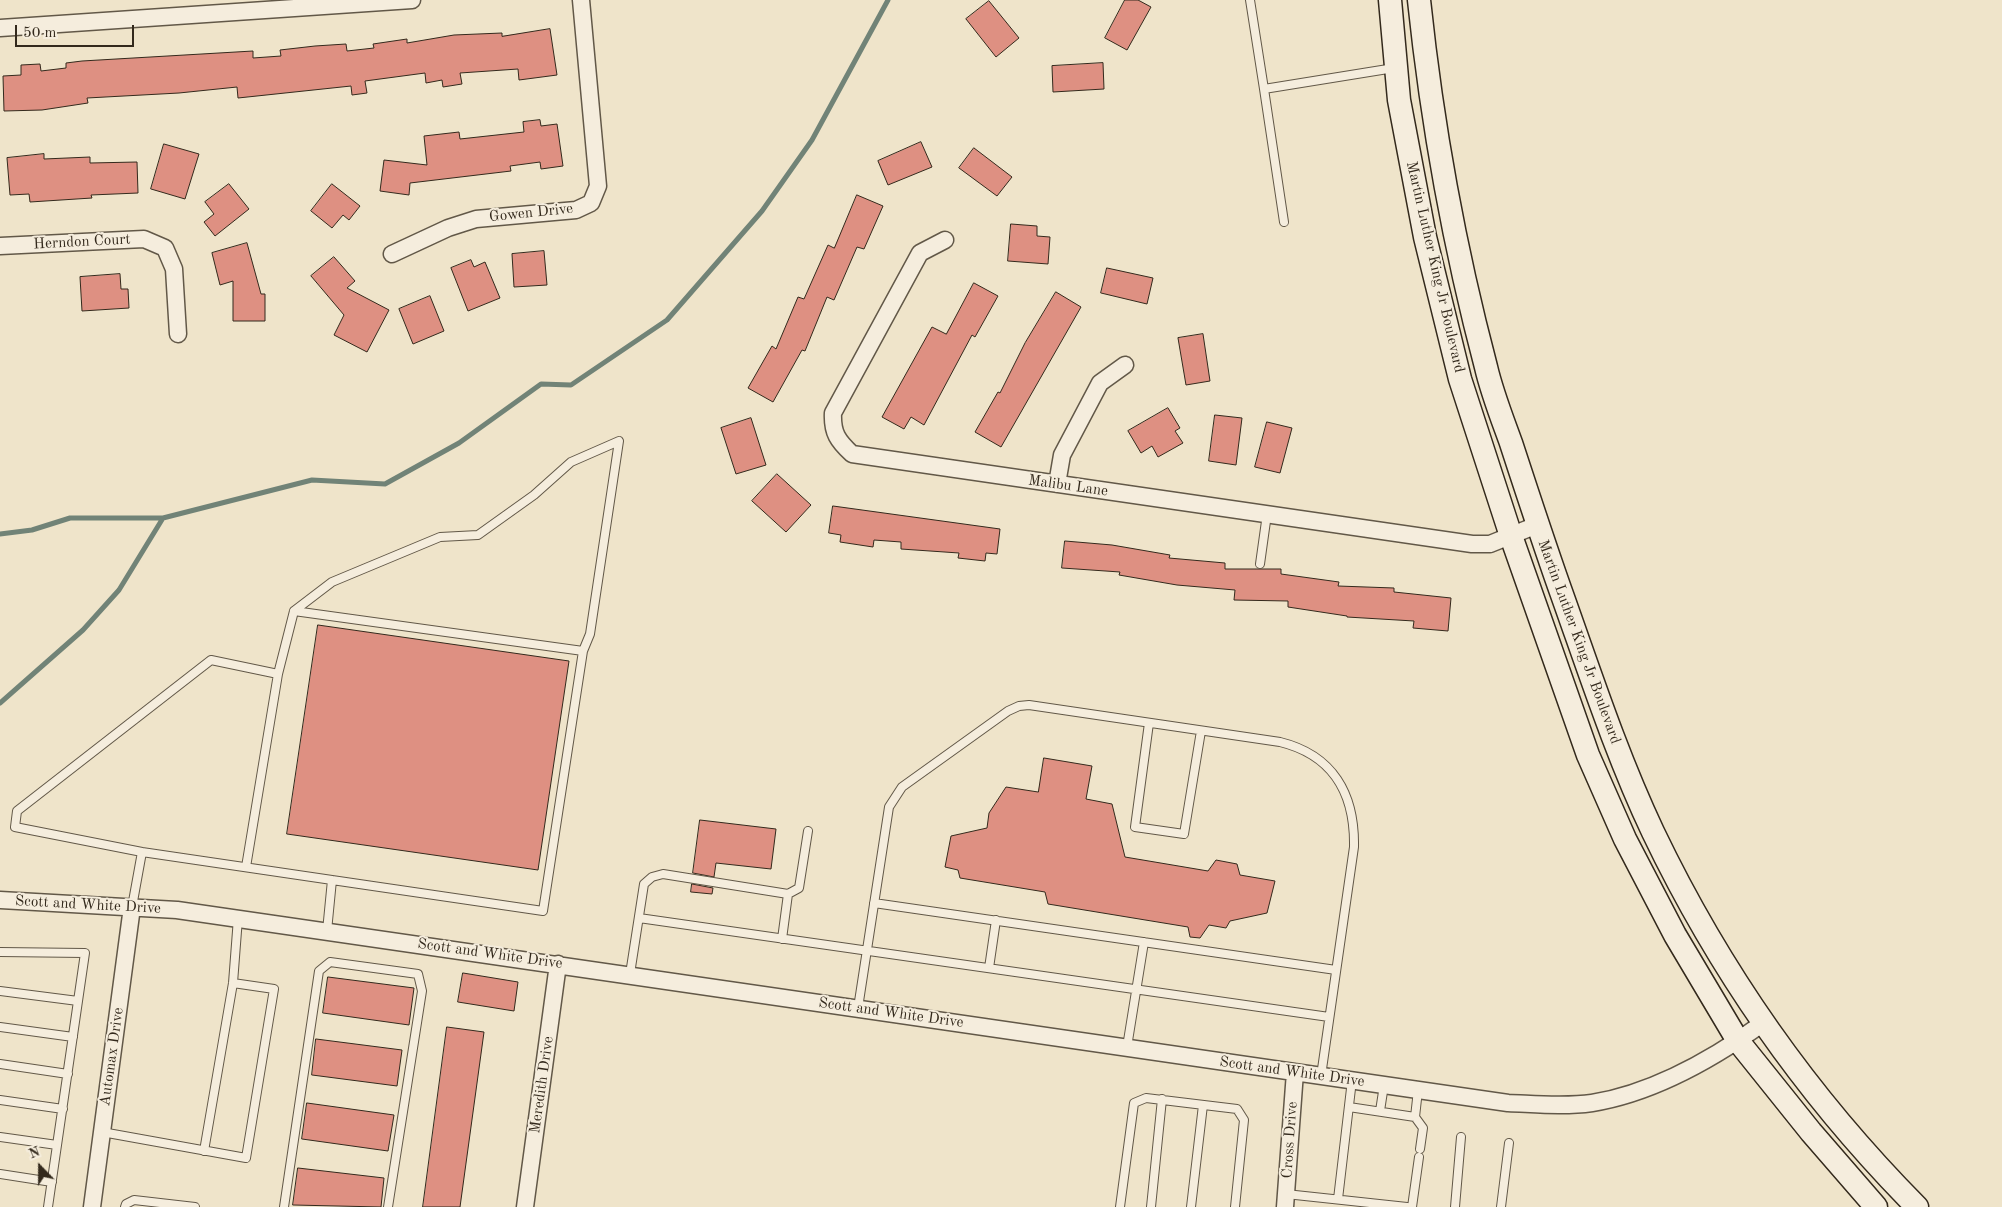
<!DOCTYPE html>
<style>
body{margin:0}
#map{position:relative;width:2002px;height:1207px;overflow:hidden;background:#efe4ca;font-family:"Old Standard TT",serif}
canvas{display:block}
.north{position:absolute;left:15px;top:1142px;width:50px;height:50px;-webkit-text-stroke:4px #f5eddd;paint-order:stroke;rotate:338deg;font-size:14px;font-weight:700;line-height:20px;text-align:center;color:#33291c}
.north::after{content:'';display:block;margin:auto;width:18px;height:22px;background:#33291c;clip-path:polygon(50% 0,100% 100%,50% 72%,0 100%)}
.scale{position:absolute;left:15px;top:25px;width:119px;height:22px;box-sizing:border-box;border:2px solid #33291c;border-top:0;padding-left:6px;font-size:15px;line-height:18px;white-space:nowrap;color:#33291c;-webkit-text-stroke:4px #f5eddd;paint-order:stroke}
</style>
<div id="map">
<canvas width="2002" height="1207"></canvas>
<div class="north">N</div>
<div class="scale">50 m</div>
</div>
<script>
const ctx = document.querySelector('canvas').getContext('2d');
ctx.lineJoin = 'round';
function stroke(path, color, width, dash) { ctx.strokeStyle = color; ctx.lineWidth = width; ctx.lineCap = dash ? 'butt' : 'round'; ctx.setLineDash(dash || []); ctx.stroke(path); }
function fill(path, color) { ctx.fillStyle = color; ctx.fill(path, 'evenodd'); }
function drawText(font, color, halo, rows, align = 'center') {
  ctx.font = font + ' "Old Standard TT",serif'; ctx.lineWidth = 4; ctx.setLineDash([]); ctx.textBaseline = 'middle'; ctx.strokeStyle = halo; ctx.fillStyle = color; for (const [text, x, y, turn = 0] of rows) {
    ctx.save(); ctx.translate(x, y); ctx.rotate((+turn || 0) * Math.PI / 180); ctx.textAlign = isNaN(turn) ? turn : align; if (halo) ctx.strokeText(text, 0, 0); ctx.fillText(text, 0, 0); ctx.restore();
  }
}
stroke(new Path2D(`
 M0 534 32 530 70 518H163
 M0 703 83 630 119 590 163 518 312 480 385 484 459 443 541 384 571 385 667 320 762 211 812 140 888 0`), '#718377', 5);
const building = new Path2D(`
 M1125 0H1138L1151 7 1127 50 1105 38Z
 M989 1 1019 38 996 57 966 19Z
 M550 29 557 75 519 80 518 69 460 73 462 84 443 87 442 80 426 83 425 73 365 81 367 93 352 95 351 86 238 98 237 87 179 93 87 98 88 103 42 110 4 111 3 76 21 75V65L40 64 41 71 66 68V63L82 61 253 51V58L281 56 280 50 315 46 346 44 347 51 374 48 373 44 407 39V43L454 35 502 33V36Z
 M1103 63 1104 89 1053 92 1052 66Z
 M540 120 541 126 557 124 563 166 541 169 540 162 510 166 511 171 410 183 409 195 380 191 384 160 427 165 424 136 459 132 460 139 524 132 523 122Z
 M921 142 932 167 888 185 878 161Z
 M164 144 199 154 185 199 151 189Z
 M974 148 1012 177 997 196 959 168Z
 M44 154V159L90 157V163L137 162 138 193 91 195 92 198 30 202 29 194 10 195 7 158Z
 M229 184 249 209 215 236 204 222 214 214 205 202Z
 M332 184 360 206 349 220 343 215 332 228 311 211Z
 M857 195 883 206 864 249 857 247 834 300 827 297 805 351 802 350 773 402 748 388 772 346 776 349 798 297 804 299 828 245 834 248Z
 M1011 224 1037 226V236L1050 237 1048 264 1008 261Z
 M247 243 261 294H265V321H233V281L220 285 212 253Z
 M544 251 547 285 514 287 512 254Z
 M334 257 355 281 347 288 389 310 367 352 334 335 344 315 311 276Z
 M471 260 474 267 485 262 500 298 468 311 451 268Z
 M1107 268 1153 278 1147 304 1101 293Z
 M120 274 121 289H128L129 308 82 311 80 277Z
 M974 283 998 296 975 337 972 335 924 425 911 417 904 429 882 417 932 327 946 334Z
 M1056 292 1081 307 1001 447 975 432 998 392 1000 393 1025 343Z
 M430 296 444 331 413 344 399 309Z
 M1203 334 1210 381 1186 385 1178 338Z
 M1168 408 1180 428 1175 431 1183 443 1158 457 1152 446 1141 453 1128 431Z
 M1215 415 1242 418 1236 465 1209 461Z
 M751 418 766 465 736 474 721 428Z
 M1267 422 1292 428 1280 473 1255 467Z
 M777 474 811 505 786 532 752 501Z
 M833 506 1000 529 997 554 986 553 985 561 958 558 959 553 901 549V542L874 540 873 547 840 542 841 535 829 533Z
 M1065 541 1112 545 1170 555 1169 558 1225 563V569H1281V574L1339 582 1338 586 1394 588V592L1451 598 1448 631 1413 628 1414 621 1347 617V616L1288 607V601L1234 600 1235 590 1177 585 1119 575 1120 572 1062 568Z
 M318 625 569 661 538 870 287 834Z
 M1044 758 1092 766 1086 799 1112 804 1125 857 1208 871 1216 860 1237 864 1240 875 1275 881 1267 913 1230 921 1226 928 1209 925 1200 938 1190 937 1188 927 1048 904 1045 892 960 878 958 870 945 867 951 836 987 828 989 813 1006 787 1038 792Z
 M700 820 776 829 771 869 716 863 714 877 693 873Z
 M692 884 713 888 712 894 691 892Z
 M463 973 518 982 514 1011 458 1002Z
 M328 977 414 988 409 1025 323 1013Z
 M447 1027 484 1032 460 1207H423Z
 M316 1039 402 1050 397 1086 312 1075Z
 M307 1103 394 1115 388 1151 302 1139Z
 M298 1168 384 1178 381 1207 293 1205Z`);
fill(building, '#de9082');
stroke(building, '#33291c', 1);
const service = new Path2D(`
 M1250 0 1264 89
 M1284 222 1264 89 1394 68
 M1260 564 1267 514
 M294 611 332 582 440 537 478 535 534 495 571 462 619 441 590 634 583 651
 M278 674 294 611 583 651 543 911 332 880
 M1149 723 1135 827 1184 834 1201 731
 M142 852 15 827 17 811 211 660 278 674 246 867
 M874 903 1336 970
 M132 907 142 852 332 880 327 931
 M639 918 1329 1017
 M782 939 788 894 799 888 808 831
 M0 952 85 953 48 1207
 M989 968 996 920
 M630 974 644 884 652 877 663 874 788 894
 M0 991 78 1001
 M858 1008 889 807 902 787 1008 711 1019 706 1029 705 1280 742C1333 755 1355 794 1354 847L1321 1076
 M0 1027 73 1037
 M1127 1047 1144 942
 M0 1064 68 1074
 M1418 1090 1415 1117 1423 1128 1420 1149
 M0 1100 63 1109
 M1349 1107 1415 1117
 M1380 1111 1384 1085
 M102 1132 246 1158 274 989 233 983
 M0 1137 57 1145
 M204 1151 233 983 238 918
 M0 1174 52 1182
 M1286 1194 1407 1207
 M1338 1199 1352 1080
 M125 1207 126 1204 134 1200 195 1207
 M284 1207 319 971 330 962 418 974 422 991 388 1207
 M1120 1207 1134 1103 1146 1098 1237 1109 1244 1120 1235 1207
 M1151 1207 1162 1099
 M1191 1207 1203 1105
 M1412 1207 1419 1157
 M1455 1207 1461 1137
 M1501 1207 1509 1143`);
const minor = new Path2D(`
 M0 28 412 0
 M945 240 920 253 833 413C832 433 838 441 852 454L1472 544H1490L1537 525
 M0 246 144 239 165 248 174 269 178 334
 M392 254 448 228 476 219 576 210 591 203 598 186 581 0
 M1057 484 1062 455 1100 383 1125 365
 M0 900 177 910 1508 1103C1535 1104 1564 1107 1592 1103 1654 1093 1713 1059 1763 1023
 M92 1207 132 907
 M525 1207 558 964
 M1285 1207 1295 1072`);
const secondary = new Path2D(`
 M1390 0 1399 100 1425 237 1460 379 1511 536 1588 755 1625 839 1675 935 1738 1041 1811 1132 1876 1207
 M1419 0C1432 124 1454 246 1486 367 1492 393 1502 418 1511 443 1527 492 1543 541 1560 589 1589 670 1616 754 1653 832 1719 970 1809 1098 1917 1207`);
stroke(service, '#625848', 10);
stroke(minor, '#625848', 19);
stroke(secondary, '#33291c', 25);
stroke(service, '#f5eddd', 8);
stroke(minor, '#f5eddd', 16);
stroke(secondary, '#f5eddd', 22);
drawText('15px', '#33291c', '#f5eddd', [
 ["Gowen Drive",531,213,-6],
 ["Herndon Court",82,242,-3],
 ["Martin Luther King Jr Boulevard",1435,267,77],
 ["Malibu Lane",1068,486,8],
 ["Martin Luther King Jr Boulevard",1579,642,70],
 ["Scott and White Drive",88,905,3],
 ["Scott and White Drive",490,954,8],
 ["Scott and White Drive",891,1013,8],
 ["Automax Drive",112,1057,-82],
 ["Scott and White Drive",1292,1072,8],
 ["Meredith Drive",542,1085,-82],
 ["Cross Drive",1290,1140,-86]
]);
</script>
